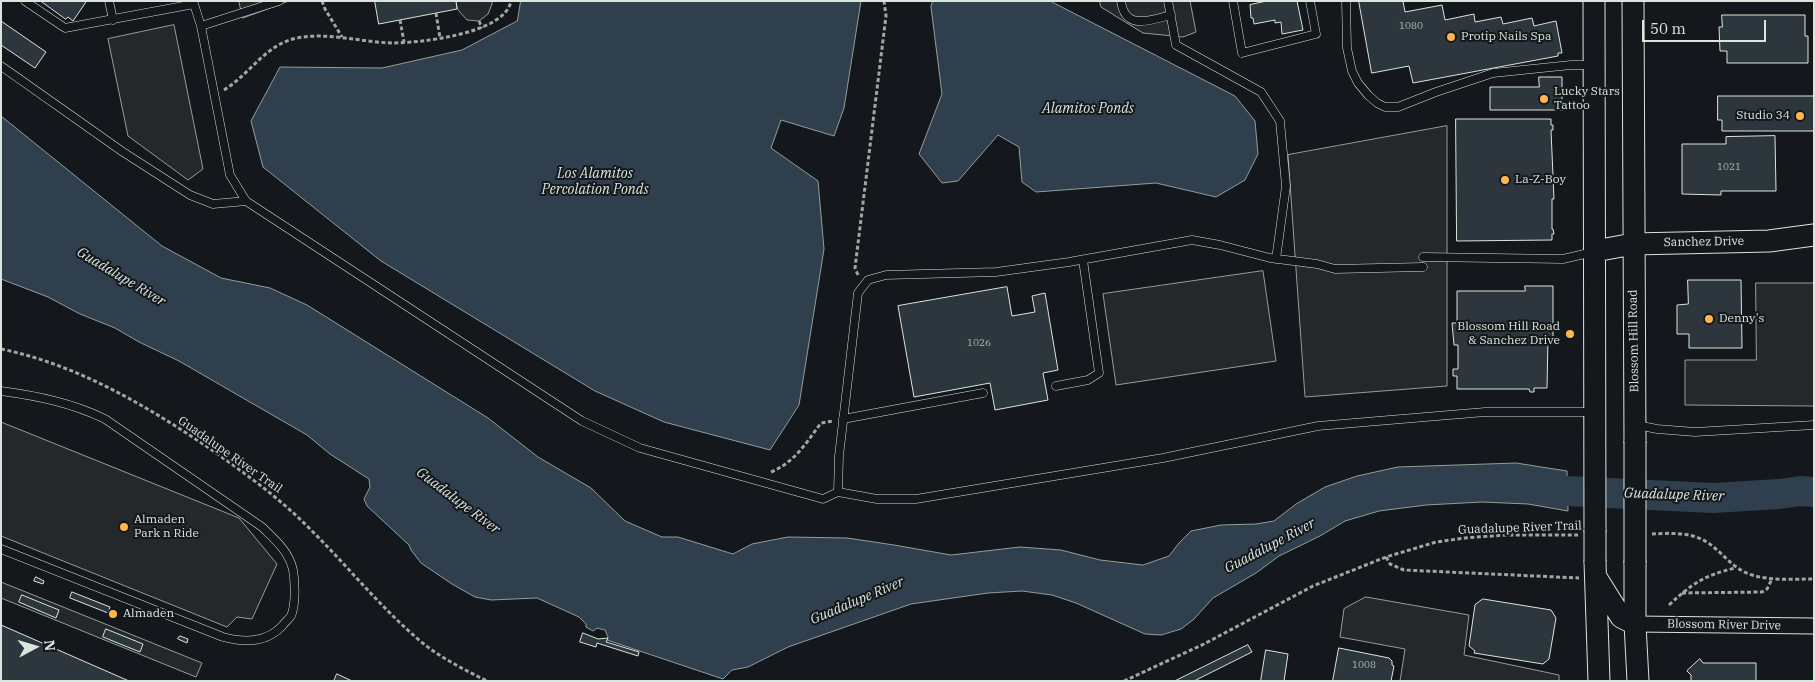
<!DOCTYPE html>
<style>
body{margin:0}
#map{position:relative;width:1815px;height:682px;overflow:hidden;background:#14181c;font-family:"IBM Plex Serif",serif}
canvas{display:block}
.frame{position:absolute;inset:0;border:2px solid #d8e6dc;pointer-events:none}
.north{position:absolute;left:10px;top:622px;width:50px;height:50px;-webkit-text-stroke:4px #14181c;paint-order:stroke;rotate:84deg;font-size:14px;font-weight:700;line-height:20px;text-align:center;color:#d8e6dc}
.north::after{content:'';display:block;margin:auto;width:18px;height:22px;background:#d8e6dc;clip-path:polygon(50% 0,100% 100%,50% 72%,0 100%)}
.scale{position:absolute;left:1642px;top:20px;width:124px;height:22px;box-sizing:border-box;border:2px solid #d8e6dc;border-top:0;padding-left:6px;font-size:15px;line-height:18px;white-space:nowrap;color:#d8e6dc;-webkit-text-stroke:4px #14181c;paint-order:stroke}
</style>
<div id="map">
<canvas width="1815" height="682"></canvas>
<div class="frame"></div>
<div class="north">N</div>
<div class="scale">50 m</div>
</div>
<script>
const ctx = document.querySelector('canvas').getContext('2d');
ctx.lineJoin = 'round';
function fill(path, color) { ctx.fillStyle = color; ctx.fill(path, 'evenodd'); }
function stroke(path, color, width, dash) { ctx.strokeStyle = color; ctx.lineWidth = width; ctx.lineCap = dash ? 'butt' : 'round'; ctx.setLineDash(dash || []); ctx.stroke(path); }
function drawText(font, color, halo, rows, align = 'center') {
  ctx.font = font + ' "IBM Plex Serif",serif'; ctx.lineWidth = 4; ctx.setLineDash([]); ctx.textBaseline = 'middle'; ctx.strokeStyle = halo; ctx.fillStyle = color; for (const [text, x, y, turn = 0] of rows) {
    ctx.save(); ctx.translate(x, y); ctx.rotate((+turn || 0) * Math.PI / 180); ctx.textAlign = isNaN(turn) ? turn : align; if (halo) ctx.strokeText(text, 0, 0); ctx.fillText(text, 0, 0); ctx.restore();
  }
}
const parking = new Path2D(`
 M239 1H289L243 18Z
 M456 1H492V4L488 14 479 21 467 20 458 10Z
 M1100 1H1190L1196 32 1183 37 1143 33 1101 7Z
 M174 25 203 169 188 180 128 136 108 39Z
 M1447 126V386L1305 397 1288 155Z
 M1263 271 1276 361 1116 385 1103 294Z
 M1756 283H1814V406L1685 405V360H1756Z
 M1 422 239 518 277 564 252 619 237 617 227 627 1 536Z
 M1 582 202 663 196 677 1 598Z
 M1366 597 1469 615 1464 655 1559 675V681H1400L1405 649 1340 637 1344 609Z`);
fill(parking, '#24282b');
stroke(parking, '#939e99', 1);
const water = new Path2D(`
 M521 1H861L844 108 834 136 781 120 771 148 818 181 824 249 799 405 770 450 664 422 595 391 381 261 263 167 251 121 280 67 382 68 462 50 517 21Z
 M933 1H1050L1235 96 1255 121 1258 154 1245 180 1216 197 1156 183 1036 192 1022 182 1019 147 998 135 958 181 942 183 919 154 942 94 931 7Z
 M1 116 162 246 221 278 270 288 307 305 488 418 538 457 591 488 625 521 662 537H678L733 554 752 544 788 537 847 538 894 545 951 555 1020 547 1061 550 1100 560 1143 565 1169 556 1179 543 1191 531 1221 525 1256 524 1274 521 1296 504 1325 487 1357 476 1398 467 1516 463 1567 471 1568 511 1528 504 1482 502 1426 505 1379 511 1345 521 1320 536 1279 556 1256 573 1213 598 1194 619 1181 629 1161 635 1145 634 1076 603 1052 595 1022 591 988 593 911 604 788 647 748 667 732 670 723 679 607 640 608 637 605 630 597 628 593 631 586 627V624L579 617 537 598 491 600 475 597 452 584 421 563 411 550 409 545 367 506 364 499 370 487 369 479 330 454 307 435 179 361 139 342 115 328 80 314 48 297 1 279Z`);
fill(water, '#2f3f4d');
stroke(water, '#939e99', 1);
stroke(new Path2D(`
 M1527 487 1567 491 1713 498 1779 494 1801 491 1814 492`), '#2f3f4d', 30);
const building = new Path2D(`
 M41 1H85L86 2 73 21 68 17 66 19Z
 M375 1H456L457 9 379 24Z
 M1267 1H1297L1303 30 1282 34 1281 22 1275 23V20L1254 24 1253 18H1251L1250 5Z
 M1359 1H1403L1405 12 1442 5 1445 20 1474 14 1475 22 1501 17 1503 24 1532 18 1534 26 1556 21 1562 53H1558V56L1413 83 1409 66 1372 73Z
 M1722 15H1805V36H1808V63H1727V51H1720L1719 27H1722Z
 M1 21 46 52 35 68 1 45Z
 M1539 77H1562V104H1564L1563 110H1490V87H1539Z
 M1718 96H1814V131H1722V120H1718Z
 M1456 119H1551V125H1553V130H1551L1554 199H1552V229H1553L1554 234H1552V240L1457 241Z
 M1775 136 1776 191H1721V195L1682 194V144H1726V137Z
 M1688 280H1741L1742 348H1689V334H1677V305L1688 304Z
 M1525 286H1553V337H1548L1547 388H1534V392H1530L1529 389H1457V376H1453V369H1458V345H1454L1452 323H1457V291H1525Z
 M1007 287 1012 316 1035 312 1032 296 1045 293 1058 370 1043 373 1048 400 995 410 990 383 914 397 898 306Z
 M36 577 44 581 43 584 34 581Z
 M72 592 110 607 108 613 70 598Z
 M22 595 59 610 56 618 19 602Z
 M1483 599 1551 610 1556 618 1549 659 1543 664 1474 653 1475 651 1469 646 1475 605Z
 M1 625 129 681H1Z
 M106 629 143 644 140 652 103 637Z
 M583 633 598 639 608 638 606 642 639 652 638 656 597 643 596 647 580 642Z
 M180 636 188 639 187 643 178 639Z
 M1248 645 1252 652 1194 681H1175Z
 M1339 648 1389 658 1392 661V665L1394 666 1391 681H1333Z
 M1266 650 1288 654 1284 681H1261Z
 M1700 659 1703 663H1756V681H1691V675L1687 671Z
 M337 674 352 681H334Z`);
fill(building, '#2c363c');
stroke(building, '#d8e6dc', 1);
const lane = new Path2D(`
 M25 1 65 28 194 4
 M109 1 113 20
 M193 1 201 26 279 1
 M1121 1C1125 31 1150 20 1171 15
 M1168 1 1176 45 1261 92 1280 121 1286 186 1276 259
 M1233 1 1242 53 1316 34 1310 1
 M1346 1 1347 48 1352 71 1358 83 1368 95 1377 103 1385 107H1398L1436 92 1493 73 1571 65H1594
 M201 26 230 175 246 201 582 421 640 448 823 499 838 492 839 456 858 293 868 280 886 275 996 272 1069 262 1192 240 1220 245 1270 258 1317 264 1335 269 1423 267
 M1 66 123 152 190 195 213 204 246 201
 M1423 257 1563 259 1593 252
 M1056 386 1088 380 1099 373 1083 260
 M1 391C38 396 72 403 105 419L262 527C274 539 289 551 293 570 295 581 296 605 291 616 289 619 285 622 283 625 267 643 245 643 223 637L1 549
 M843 419 983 393
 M1637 425 1657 429 1695 432 1814 425
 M838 492 877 499H916L1163 458 1318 426 1485 412H1593`);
const street = new Path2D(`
 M1635 624 1814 626`);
const secondary = new Path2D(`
 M1594 1 1595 530
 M1633 1 1635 441
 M1595 251 1633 244 1769 241 1814 235
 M1595 562 1599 681
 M1635 563V624L1638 681
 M1596 577 1621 617 1635 624`);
stroke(lane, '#d8e6dc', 9);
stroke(street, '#d8e6dc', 17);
stroke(secondary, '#d8e6dc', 23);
stroke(new Path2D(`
 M322 1 325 9 342 37
 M436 13 440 38
 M400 20 404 42
 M479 21 482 28
 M224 90C250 74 266 44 297 38 328 32 360 42 392 43 419 43 505 34 511 1
 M858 275 855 268 886 16 884 1
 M1 349C78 365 145 405 209 448 243 472 277 496 307 526 345 563 378 605 419 640 439 657 463 669 487 681
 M771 472C795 462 806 443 821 423L833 421
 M1652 534C1669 533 1690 532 1705 541 1722 551 1732 569 1752 575 1771 581 1794 579 1814 579
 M1386 557 1390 564 1404 570 1579 578
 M1682 593 1762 592 1767 589 1772 579
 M1669 605C1693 583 1703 576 1735 568
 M1124 681 1204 644 1313 586 1386 557 1436 542 1465 538 1505 535H1578`), '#9da8a2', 3, [4, 2.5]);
stroke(lane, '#14181c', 8);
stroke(street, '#14181c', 15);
stroke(secondary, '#14181c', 21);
const secondaryBridge = new Path2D(`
 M1595 530V562
 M1635 563V441`);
stroke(secondaryBridge, '#d8e6dc', 23, []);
stroke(secondaryBridge, '#14181c', 21);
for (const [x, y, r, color] of [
 [1451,37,5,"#ffb74d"],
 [1544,99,5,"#ffb74d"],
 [1800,116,5,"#ffb74d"],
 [1505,180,5,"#ffb74d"],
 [1709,319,5,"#ffb74d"],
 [1570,334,5,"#ffb74d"],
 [124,527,5,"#ffb74d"],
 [113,614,5,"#ffb74d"]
]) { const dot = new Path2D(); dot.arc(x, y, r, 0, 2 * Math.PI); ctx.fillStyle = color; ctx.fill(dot); stroke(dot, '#14181c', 2); }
drawText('10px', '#adbab4', null, [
 ["1080",1411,26],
 ["1021",1729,167],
 ["1026",979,343],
 ["1008",1364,665]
]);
drawText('12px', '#d8e6dc', '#14181c', [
 ["Protip Nails Spa",1461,37],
 ["Lucky Stars",1554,92],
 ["Tattoo",1554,106],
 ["Studio 34",1790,116,"right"],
 ["La-Z-Boy",1515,180],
 ["Denny's",1719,319],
 ["Blossom Hill Road",1560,327,"right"],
 ["& Sanchez Drive",1560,341,"right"],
 ["Almaden",134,520],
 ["Park n Ride",134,534],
 ["Almaden",123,614]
], 'left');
drawText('12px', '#d8e6dc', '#14181c', [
 ["Sanchez Drive",1704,242,-1],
 ["Blossom Hill Road",1634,341,-91],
 ["Guadalupe River Trail",230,455,35],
 ["Guadalupe River Trail",1520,528,-2],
 ["Blossom River Drive",1724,625,1]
]);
drawText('italic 14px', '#d8e6dc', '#14181c', [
 ["Alamitos Ponds",1088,109],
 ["Los Alamitos",595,174],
 ["Percolation Ponds",595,190],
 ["Guadalupe River",121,277,31],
 ["Guadalupe River",1674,495,2],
 ["Guadalupe River",458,501,37],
 ["Guadalupe River",1270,546,-28],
 ["Guadalupe River",857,601,-23]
]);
</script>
